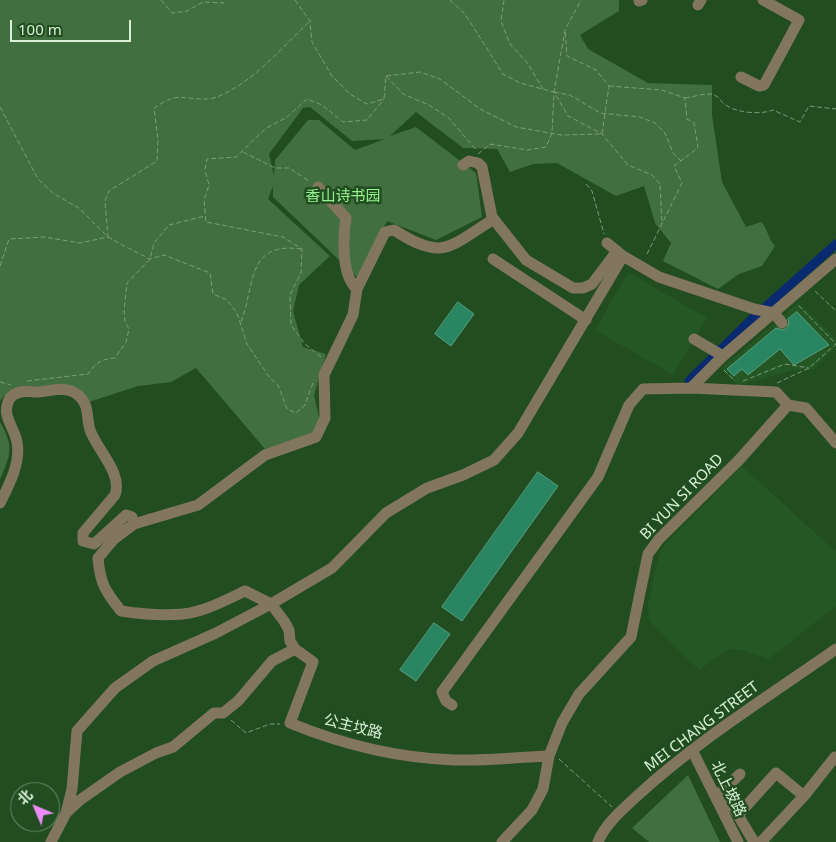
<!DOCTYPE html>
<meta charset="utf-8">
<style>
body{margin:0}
#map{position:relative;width:836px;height:842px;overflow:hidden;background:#214d20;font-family:"Noto Sans","Noto Sans SC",sans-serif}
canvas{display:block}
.north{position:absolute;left:10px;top:782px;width:50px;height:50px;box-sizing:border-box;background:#214d20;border:1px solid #6b8f69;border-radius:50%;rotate:315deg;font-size:14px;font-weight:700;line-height:20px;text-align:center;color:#d9f1d7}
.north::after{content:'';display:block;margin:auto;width:18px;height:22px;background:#ed8cf9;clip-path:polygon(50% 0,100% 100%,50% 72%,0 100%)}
.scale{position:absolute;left:10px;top:20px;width:121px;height:22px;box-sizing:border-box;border:2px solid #d9f1d7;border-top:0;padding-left:6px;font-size:15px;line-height:18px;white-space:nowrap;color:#d9f1d7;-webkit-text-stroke:4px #214d20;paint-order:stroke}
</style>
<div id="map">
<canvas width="836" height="842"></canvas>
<div class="north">北</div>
<div class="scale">100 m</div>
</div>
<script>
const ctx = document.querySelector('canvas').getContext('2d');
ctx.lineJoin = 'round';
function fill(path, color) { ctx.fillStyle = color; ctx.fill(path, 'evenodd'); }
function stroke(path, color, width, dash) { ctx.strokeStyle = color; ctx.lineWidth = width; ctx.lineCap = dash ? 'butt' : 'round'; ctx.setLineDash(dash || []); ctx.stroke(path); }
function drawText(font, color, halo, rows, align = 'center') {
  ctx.font = font + ' "Noto Sans","Noto Sans SC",sans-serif'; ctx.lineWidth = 5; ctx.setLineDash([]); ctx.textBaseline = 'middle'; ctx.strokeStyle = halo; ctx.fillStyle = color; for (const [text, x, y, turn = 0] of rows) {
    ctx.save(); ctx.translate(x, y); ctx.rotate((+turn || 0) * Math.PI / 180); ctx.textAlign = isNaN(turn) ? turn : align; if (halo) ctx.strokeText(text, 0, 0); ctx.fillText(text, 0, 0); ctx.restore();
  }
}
fill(new Path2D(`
 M628 272 707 318 673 375 595 330Z
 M799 302 836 339V347L813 370H793L738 386 721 369Z
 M742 466 836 552V606L769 659 742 650 729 649 699 670 649 621 648 603 656 568 661 550 668 541Z`), '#255724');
fill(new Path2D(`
 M0 0H619V11L580 35 588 49 648 83 712 85V115L722 182 746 227 761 222C769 230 767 238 775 246L762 266 739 274 718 289 663 261 671 243 655 223 644 186 616 196 557 163 533 164 510 172 497 149 463 148 416 112 390 136 416 127 476 173 482 217 436 240 387 221 358 278 273 197V186L268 199 330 256 299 285 293 311 303 347 326 354 314 395 321 426 314 435 265 449 196 368 171 382 138 386 89 402 78 390C53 389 17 378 0 401ZM310 107 352 141 385 139 355 150 319 120H308L275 160 274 176 269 154 303 108Z
 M0 422C14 446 11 455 0 479Z
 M688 775 720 842H649L632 828Z`), '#426f40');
stroke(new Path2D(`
 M689 381 753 318 836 244`), '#092971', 9);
const building = new Path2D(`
 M458 302 474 314 451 346 435 334Z
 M797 312 829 345 794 365 780 349 748 375 742 369 734 376 727 369 776 328 783 330 787 328 789 322 788 319Z
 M538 472 558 486 462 621 442 607Z
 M434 623 450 634 416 681 400 670Z`);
fill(building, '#2a8662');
stroke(building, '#579e7e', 1);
stroke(new Path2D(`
 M161 0 172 13 187 11 203 2 224 3 223 0
 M295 0 310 21 312 42 332 76 350 94 367 104 384 99 386 76 420 72 440 79 480 109 516 127 561 135 602 134 609 86 596 70 567 56 565 30
 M450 0 465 14 503 74 520 83 554 92 568 116 602 134 628 165 652 175 660 184 662 224
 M504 0 501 21 510 44 528 64 543 89
 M386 76 403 94 429 105 449 118 477 151
 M609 86 662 90 685 98 687 119 694 123 698 148 674 166 682 183 646 256
 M554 92 570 95 600 113 640 117 655 123 665 133 673 153 681 161
 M685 98C695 97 708 91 716 96 719 97 721 102 724 104 736 113 760 115 773 110L800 122 809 106 836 109
 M0 107 38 179 54 194 79 208 108 237 126 247 150 259 164 255 210 273 213 294 227 300 237 313 247 344 270 378 278 385 287 409 296 413 305 405 314 380
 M243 152 275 168H289L309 181
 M478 154 490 144 527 150 546 147 552 133 554 92 565 30 581 0
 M586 184 592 191 604 234
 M0 266 9 239 44 237 80 243 108 237 105 201 109 191 157 161 158 140 154 108C159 105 165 101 170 99 183 94 202 103 217 97 254 82 281 48 310 21
 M815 291 836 311
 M241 322C255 286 246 241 301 249
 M321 357 305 344 291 325 290 295 301 273 302 249 283 237 206 222 204 200 209 185 205 170 207 159 236 157 265 129 287 117 307 99 322 105 343 122 367 120 384 99
 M724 370 735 381
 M27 381 88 374C96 362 102 359 115 358L126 342 129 329 125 322 124 311 127 283 150 259 154 243 169 225 205 216
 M743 381 785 364 809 368
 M0 382 11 385
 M777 383 809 368 836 344 798 305
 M231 720 246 733 270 724H280
 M559 759 612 807`), '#7a9d79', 1, [5, 2.5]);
stroke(new Path2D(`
 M639 1 642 0
 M698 5 701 0
 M741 77 759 86 764 85 799 20 763 0
 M463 165 469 161 478 163 482 167 492 217 526 260 573 288H583L592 284 617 251
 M318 187 346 218C343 237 341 276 357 289
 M607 243 623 256 659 277 754 309 774 313 782 323
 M493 259 586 320
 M694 339 723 356
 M691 388 776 392 788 405
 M0 503C9 485 21 463 17 442 14 426 0 415 10 398 18 389 28 392 38 392 53 391 66 385 78 395 90 405 86 417 90 430 97 450 123 473 115 495L83 533V541L94 544 126 515 132 517 134 524 114 539 98 558C100 583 105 591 121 611 141 614 163 616 183 614 204 612 226 600 245 591L271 604 284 621 289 630 290 641 295 649 313 662 290 723C341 744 399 758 454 760 485 761 518 757 549 756
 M134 524 198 505 265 455 316 437 325 418 324 375 353 315 357 289 385 232 394 230C444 262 448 247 494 219
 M452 705 446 701 442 692 598 477 629 405 643 389 691 388 723 356 836 259
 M692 750 738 842
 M740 774 722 791 738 815 776 773 804 796
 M66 813 80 800 120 772 156 753 173 747 214 713H223L238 701 272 661 295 649
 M738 815 754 842
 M51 842 66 813 72 789 77 731 115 688 153 661 216 633 271 604 332 568 386 513 427 488 463 475 494 460 518 433 623 256
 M502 842 532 810 543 789 549 756 562 723 579 694 631 637 648 554 659 539 739 460 788 405 806 408 836 443
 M598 842C605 824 623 809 637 796 698 740 769 696 836 649
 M761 842 804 796 835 757`), '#83765e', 11);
drawText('15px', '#95f390', '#214d20', [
 ["香山诗书园",343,197]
]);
drawText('15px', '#d9f1d7', '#214d20', [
 ["BI YUN SI ROAD",682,497,-46],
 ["公主坟路",353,727,14],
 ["MEI CHANG STREET",702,727,-37],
 ["北上坡路",728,789,64]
]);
</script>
